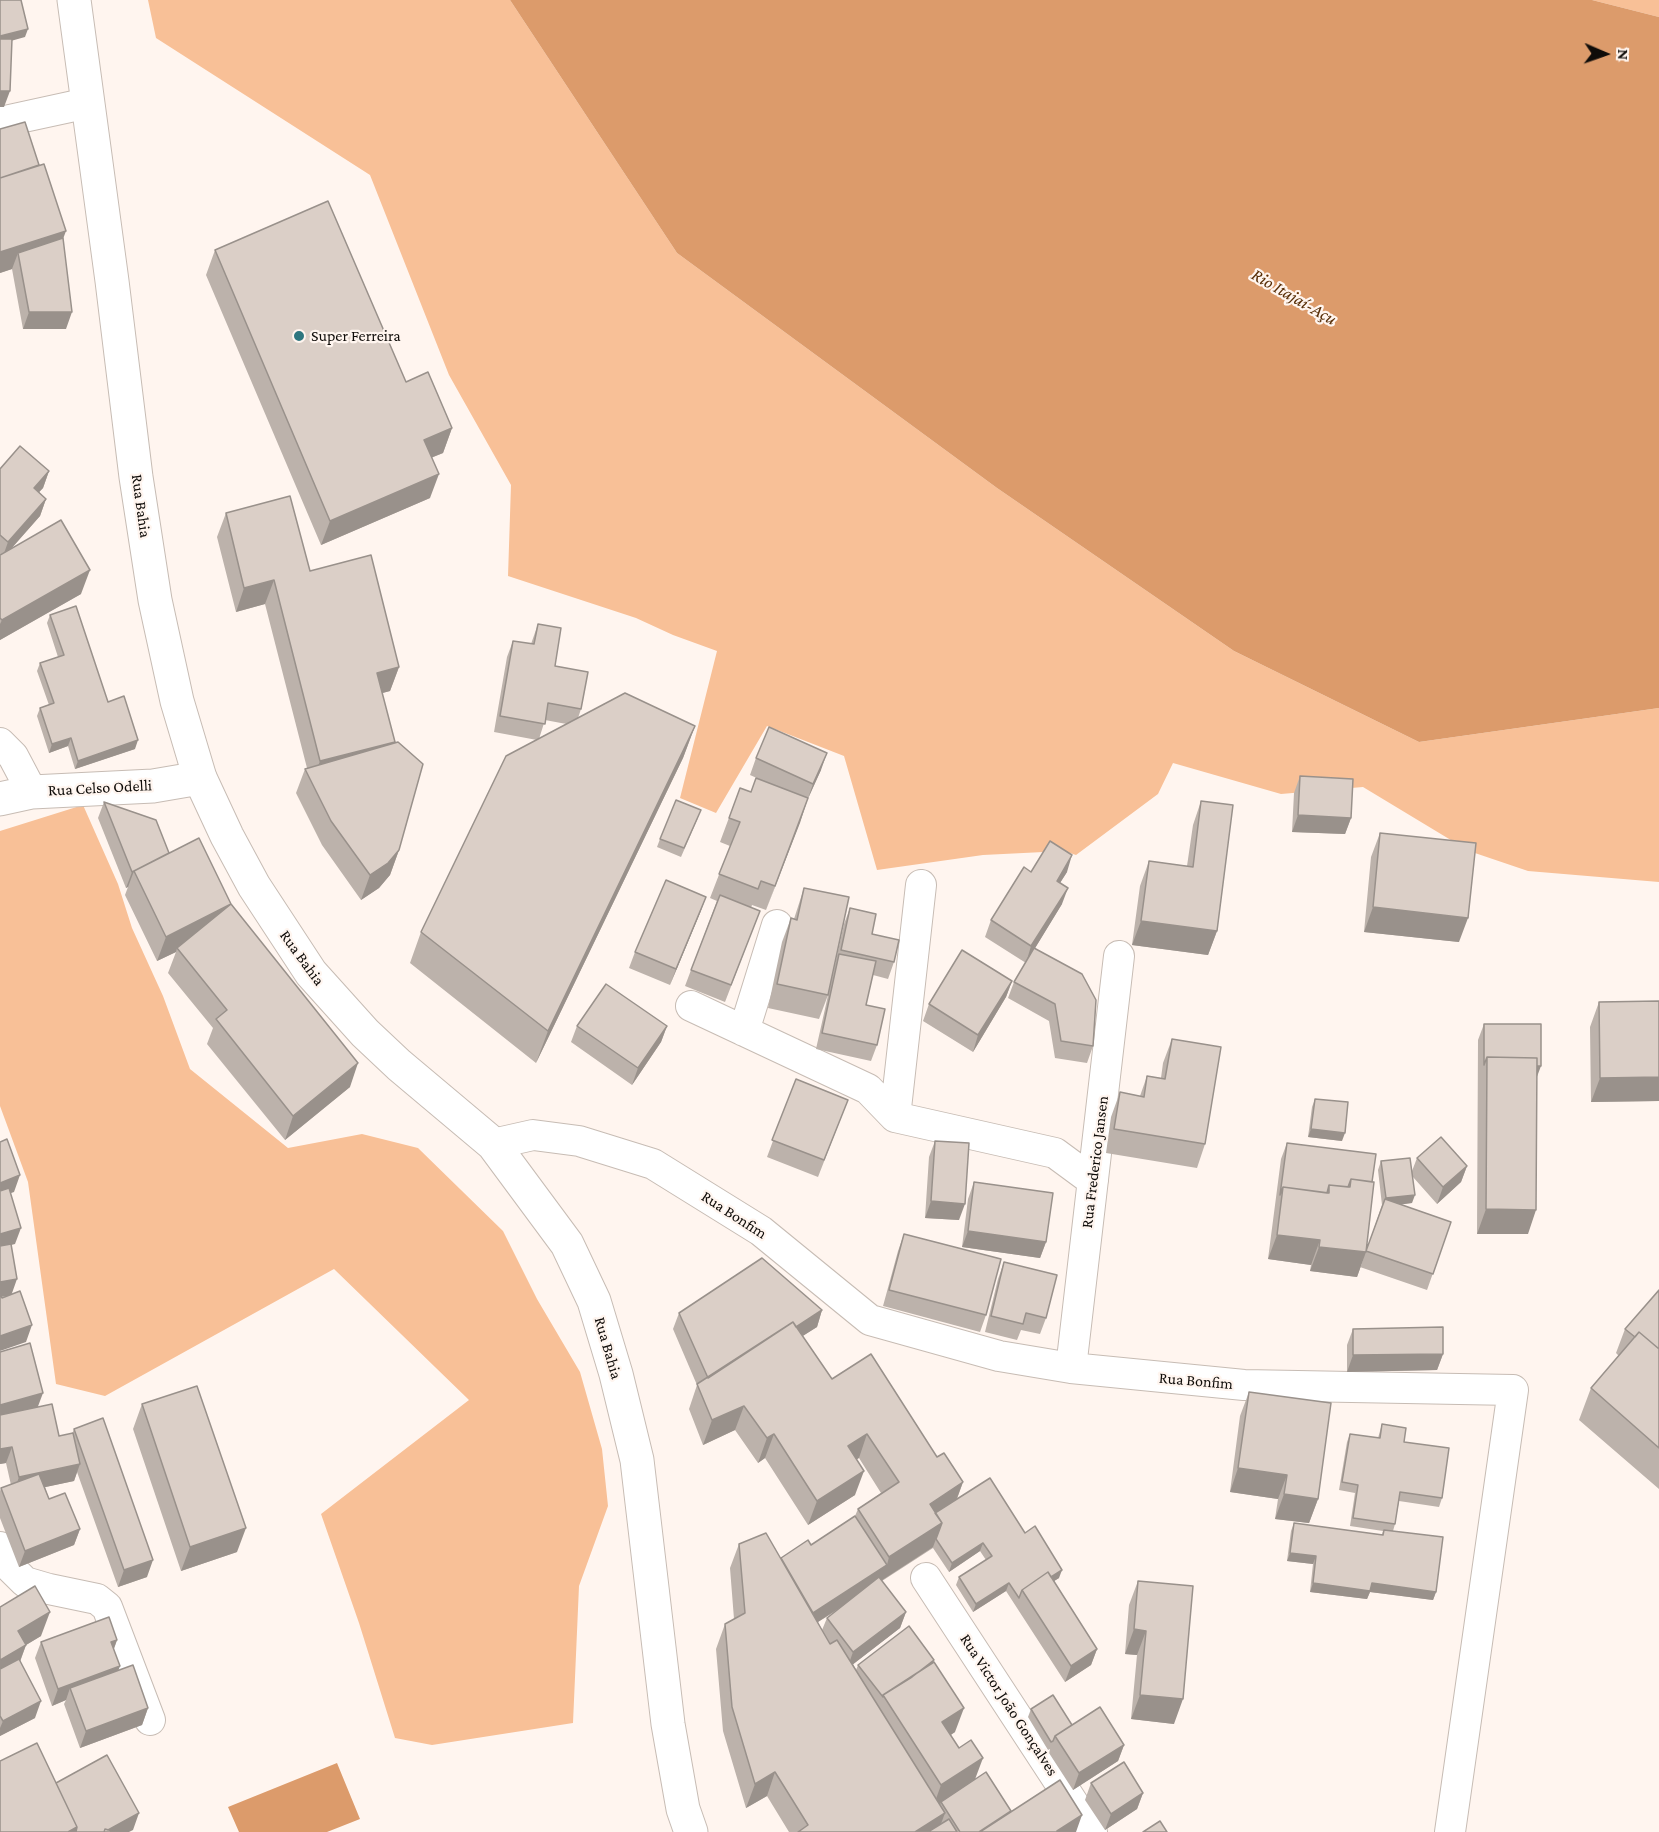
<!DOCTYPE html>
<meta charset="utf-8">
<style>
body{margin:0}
#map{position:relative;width:1659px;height:1832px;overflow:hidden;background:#fff5ef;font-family:"Crimson Pro",serif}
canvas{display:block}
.north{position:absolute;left:1575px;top:24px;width:60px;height:60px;-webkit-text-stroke:4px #fff5ef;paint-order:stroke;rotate:92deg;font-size:16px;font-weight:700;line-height:24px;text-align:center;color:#0f0c09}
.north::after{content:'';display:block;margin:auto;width:21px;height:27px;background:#0f0c09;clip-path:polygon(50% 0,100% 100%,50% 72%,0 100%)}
</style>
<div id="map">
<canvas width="1659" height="1832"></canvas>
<div class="north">N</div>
</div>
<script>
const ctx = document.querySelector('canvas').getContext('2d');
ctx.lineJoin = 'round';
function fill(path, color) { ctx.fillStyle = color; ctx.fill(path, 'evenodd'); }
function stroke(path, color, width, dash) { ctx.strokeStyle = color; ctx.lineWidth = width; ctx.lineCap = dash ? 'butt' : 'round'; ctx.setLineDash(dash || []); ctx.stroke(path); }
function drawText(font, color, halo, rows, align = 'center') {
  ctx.font = font + ' "Crimson Pro",serif'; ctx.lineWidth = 4.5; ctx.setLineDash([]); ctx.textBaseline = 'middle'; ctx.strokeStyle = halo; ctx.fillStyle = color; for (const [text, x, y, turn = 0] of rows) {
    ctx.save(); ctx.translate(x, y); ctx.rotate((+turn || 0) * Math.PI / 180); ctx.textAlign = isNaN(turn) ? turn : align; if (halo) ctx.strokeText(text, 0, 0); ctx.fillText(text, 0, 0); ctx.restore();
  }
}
fill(new Path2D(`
 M148 0H510L677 253 997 488 1234 651 1419 742 1659 708V882L1528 871 1469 851 1363 787 1281 794 1173 763 1158 794 1076 855 1064 851 983 855 877 870 844 756 767 726 716 813 680 798 717 651 673 635 636 618 508 576 511 485 449 375 370 175 156 38Z
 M1592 0H1659V17Z
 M83 805 118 884 132 928 163 996 190 1069 288 1148 362 1134 418 1148 503 1231 537 1299 580 1372 602 1449 608 1506 579 1586 573 1723 432 1745 395 1738 359 1623 321 1514 469 1400 334 1269 105 1396 56 1384 28 1182 0 1106V831Z`), '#f8c097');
fill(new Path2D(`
 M510 0H1592L1659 17V708L1419 742 1234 651 997 488 677 253Z
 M337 1763 360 1819 327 1832H239L228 1807Z`), '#dc9b6b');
const street = new Path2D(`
 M0 122 88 103
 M0 743 13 756 32 792
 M691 1006 868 1089 895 1117 1055 1153 1093 1181
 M744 1031 777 925
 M895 1117 921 885
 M493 1144 533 1135 579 1141 653 1164 761 1231 870 1320 999 1356 1071 1368 1244 1385 1513 1390 1450 1832
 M1071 1368 1119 956
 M0 1547 8 1565 25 1582 49 1589 97 1599 107 1607 150 1720
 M926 1578 1092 1832`);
const secondary = new Path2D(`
 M0 799 32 792 153 786 200 778`);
const primary = new Path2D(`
 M74 0 112 281 136 477 155 600 177 701 200 778 227 836 254 886 311 973 365 1033 399 1065 493 1144 567 1244 594 1301 616 1374 637 1460 668 1724 683 1809 691 1832`);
stroke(street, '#c7bcb4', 32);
stroke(secondary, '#c7bcb4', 35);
stroke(primary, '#c7bcb4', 35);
stroke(street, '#fff', 30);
stroke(secondary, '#fff', 33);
stroke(primary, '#fff', 33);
fill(new Path2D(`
 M0 129 63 238 66 329H23L12 269 0 273Z
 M215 250 406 382 452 428 443 453 431 458 430 498 321 545 206 275Z
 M0 469 49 471 43 488 39 492 46 499 40 516 11 549 81 594 0 640Z
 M226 513 310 571 399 667 390 691 382 693 395 742 399 850 390 875 379 888 361 900 322 845 296 793 305 769 307 768 265 604 236 612 217 537Z
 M50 615 108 702 135 749 75 769 68 746 49 753 37 716 40 708 49 705 37 671 40 663 58 657 47 623Z
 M538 624 555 666 581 709 578 718 695 726 683 758 536 1063 410 963 421 932 537 740 494 732 507 657 513 641 531 644ZM545 720 561 723 567 724 539 739Z
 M756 758 821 770 808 798 766 910 752 905 751 908 760 911 725 1002 685 986 717 901 710 898 730 846 720 842 740 788 751 792 759 779 750 775Z
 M1300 776 1351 818 1345 834 1292 832 1294 793Z
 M1201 801 1217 931 1208 955 1132 945 1140 886 1149 861 1187 866 1193 825Z
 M104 802 231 904 350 1087 285 1140 207 1044 213 1028 168 973 176 952 157 961 125 895 128 887 126 888 98 818Z
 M698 818 681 857 657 847 660 839Z
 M1380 833 1459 942 1364 932 1371 857Z
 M1031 872H1067L1060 883 1062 904 1035 948 1093 1046 1087 1063 1055 1058 1049 1021 1008 998 1014 982 1026 963 985 937 991 920Z
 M804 888 828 995 819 1019 768 1008 782 942 791 918 794 919Z
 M706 897 700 913 670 985 629 968 635 952Z
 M850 908 894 962 888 979 873 975 866 1005 877 1045 871 1061 816 1049 844 924Z
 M1012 981 1006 997 973 1052 923 1021 929 1004Z
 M1659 1001V1101L1591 1102 1590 1027 1599 1002Z
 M1484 1024 1528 1234H1477L1478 1040Z
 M577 1026H667L661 1042 632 1085 571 1042Z
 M1172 1039 1205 1144 1197 1168 1106 1153 1111 1117 1120 1092 1140 1096 1147 1076 1161 1078 1163 1063Z
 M796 1079 848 1100 818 1177 767 1157Z
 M1315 1099 1342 1141 1308 1137 1312 1107Z
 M935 1141 959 1220 925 1218 929 1157Z
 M1287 1143 1372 1182 1366 1252 1382 1205 1378 1170 1381 1161 1412 1171 1417 1158 1467 1166 1461 1182 1437 1204 1413 1177 1412 1203 1400 1204 1451 1222 1427 1290 1360 1267 1364 1257 1357 1277 1310 1271 1311 1265 1268 1259 1281 1159Z
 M974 1182 1046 1242 1040 1258 962 1247 968 1199Z
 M904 1234 986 1315 980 1332 883 1306 898 1251Z
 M1004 1262 1046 1318 1040 1334 1021 1330 1017 1340 985 1332 998 1279Z
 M1659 1290V1489L1579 1420 1591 1388 1619 1356 1616 1353 1625 1329Z
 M822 1310 817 1327 802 1336 832 1379 937 1457 963 1482 957 1499 1025 1533 1059 1578 1054 1581 1097 1649 1091 1665 1065 1682 1006 1591 973 1612 956 1585 959 1577 986 1560 980 1551 949 1572 933 1548 882 1581 906 1612 900 1628 853 1664 856 1670 858 1665 934 1660 933 1663 955 1732 951 1735 976 1779 1011 1811 1076 1832H789L767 1796 746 1808 723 1731 716 1649 725 1624 734 1619 730 1568 739 1544 781 1558 811 1545 855 1516 858 1509 881 1493 859 1458 856 1459 855 1495 808 1525 765 1458 758 1463 735 1430 703 1445 689 1409 697 1385 673 1329 679 1313ZM836 1611 827 1618 822 1630 818 1622Z
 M1353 1329 1443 1354 1437 1370 1347 1372V1345Z
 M1249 1392 1318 1499 1309 1523 1275 1519 1278 1499 1230 1492 1240 1416Z
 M142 1404 237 1552 181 1571 133 1429Z
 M38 1407 59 1436 72 1434 74 1429 147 1577 118 1587 77 1472 74 1481 45 1487 49 1499 80 1529 74 1545 19 1567 0 1518V1491L1 1488 11 1485 6 1463 0 1464Z
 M1382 1424 1404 1442 1442 1498 1439 1507 1399 1501 1395 1524 1393 1531 1436 1592 1433 1600 1370 1592 1367 1599 1310 1592 1313 1564 1287 1561 1291 1531 1294 1523 1382 1535 1383 1531 1350 1526 1355 1493 1339 1490 1347 1442 1350 1434 1378 1438Z
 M1138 1581 1174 1724 1131 1719 1137 1655 1125 1654 1129 1605Z
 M0 1607 41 1636 26 1645 20 1662 35 1718 0 1736Z
 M117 1640 114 1649 118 1670 148 1708 142 1725 80 1748 64 1704 66 1700 52 1706 35 1658 41 1642Z
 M1031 1709 1072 1725 1124 1745 1118 1761 1073 1790 1049 1753 1050 1749 1048 1750 1028 1717Z
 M1091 1783 1143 1793 1137 1809 1105 1830 1085 1800Z`), '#bcb2ab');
fill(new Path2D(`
 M28 29 25 37 0 44V36Z
 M0 91H10L4 107H0Z
 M66 231 57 255 18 253 12 269 0 273V252Z
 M29 312H72L66 329H23Z
 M452 428 443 453 415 464 424 440Z
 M49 471 43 488 28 504 34 488Z
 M439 474 430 498 321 545 330 521Z
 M46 499 40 516 2 559 8 542Z
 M90 570 81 594 0 640V624L2 620Z
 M274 580 265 604 236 612 244 588Z
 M399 667 390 691 368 697 377 673Z
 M695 726 683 758 536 1063 548 1031Z
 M71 738 68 746 49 753 52 744Z
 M138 740 135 749 75 769 78 761Z
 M395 742 386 766 312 783 320 761Z
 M827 753 821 770 807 801 813 784Z
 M808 798 800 823 766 910Z
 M1298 815 1351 818 1345 834 1292 832Z
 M399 850 390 875 379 888 361 900 370 875Z
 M1072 855 1067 872 1051 897 1057 881Z
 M134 871 128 887 126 888 132 872Z
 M1068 888 1062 904 1026 963 1031 946Z
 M706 897 700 913 670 985 676 969Z
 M231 904 177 948 176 952 157 961 166 937Z
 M1373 907 1468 918 1459 942 1364 932Z
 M1141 921 1217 931 1208 955 1132 945Z
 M1012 981 1006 997 973 1052 978 1035Z
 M667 1026 661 1042 632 1085 638 1068Z
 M358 1063 350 1087 285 1140 293 1116Z
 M1487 1065 1541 1066 1535 1082Z
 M1659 1077V1101L1591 1102 1600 1078Z
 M1311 1129 1345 1133 1342 1141 1308 1137Z
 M1467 1166 1461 1182 1437 1204 1443 1187Z
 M20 1175 14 1192 0 1197V1183Z
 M1415 1195 1412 1203 1383 1207 1386 1198Z
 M931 1201 965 1204 959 1220 925 1218Z
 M1486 1209 1536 1210 1528 1234H1477Z
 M21 1228 15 1244 0 1248V1234Z
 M968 1231 1046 1242 1040 1258 962 1247Z
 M1277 1235 1320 1240 1311 1265 1268 1259Z
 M1319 1247 1366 1252 1357 1277 1310 1271Z
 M17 1279 11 1296 0 1297V1282Z
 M822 1310 817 1327 704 1399 710 1382Z
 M32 1325 26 1342 0 1351V1336Z
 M1443 1354 1437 1370 1347 1372 1353 1355Z
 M43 1393 37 1409 0 1419V1405Z
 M744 1406 735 1430 703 1445 712 1420Z
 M774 1434 765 1458 758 1463 767 1438Z
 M867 1434 859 1458 839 1470 848 1446Z
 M12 1447 6 1463 0 1464V1449Z
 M80 1464 74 1481 13 1494 19 1477Z
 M1238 1468 1287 1475 1278 1499 1230 1492Z
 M864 1471 855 1495 808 1525 817 1501Z
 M963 1482 954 1506 927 1525 930 1504Z
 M1284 1494 1318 1499 1309 1523 1275 1519Z
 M942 1523 933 1547 801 1633 807 1616 887 1565 889 1557Z
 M246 1528 237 1552 181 1571 190 1547Z
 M80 1529 74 1545 19 1567 25 1551Z
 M983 1543 980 1551 949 1572 952 1563Z
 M1290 1553 1316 1556 1313 1564 1287 1561Z
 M153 1560 147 1577 118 1587 124 1570Z
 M1062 1570 1059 1578 1027 1598 1024 1594Z
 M1009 1583 1006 1591 973 1612 976 1604Z
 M1313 1583H1372L1436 1592 1433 1600 1370 1592 1367 1599 1310 1592Z
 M50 1612 41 1636 26 1645 17 1669 0 1679V1660L18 1631Z
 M906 1612 900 1628 847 1669 853 1652Z
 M1134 1629 1146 1631 1137 1655 1125 1654Z
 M117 1640 111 1656V1642Z
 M1097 1649 1091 1665 1065 1682 1071 1666Z
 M120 1666 114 1683 70 1688 66 1700 52 1706 58 1689Z
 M1140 1695 1183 1699 1174 1724 1131 1719Z
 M41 1701 35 1718 0 1736V1728L3 1721Z
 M148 1708 142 1725 80 1748 86 1731Z
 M964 1708 955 1732 933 1746 942 1722Z
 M1124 1745 1118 1761 1073 1790 1079 1773Z
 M983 1758 974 1782 941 1802 940 1805 932 1810 941 1785Z
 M775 1772 767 1796 746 1808 755 1784Z
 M1143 1793 1137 1809 1105 1830 1111 1814Z
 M139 1813 133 1830 129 1832H104Z
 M945 1813 938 1832H915Z
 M1082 1815 1076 1832H1057V1831Z
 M77 1827 76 1832H68Z`), '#99918b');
const building = new Path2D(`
 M0 0H21L28 29 0 36Z
 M0 39H12L10 91H0Z
 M25 122 39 165 0 178V129Z
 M44 164 66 231 0 252V178Z
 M328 201 406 382 428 372 452 428 424 440 439 474 330 521 215 250Z
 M63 238 72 312H29L18 253Z
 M20 446 49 471 34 488 46 499 8 542 0 535V469Z
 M290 496 310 571 371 555 399 667 377 673 395 742 320 761 274 580 244 588 226 513Z
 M61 520 90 570 2 620 0 618V555Z
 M76 606 108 702 124 696 138 740 78 761 71 738 52 744 40 708 54 703 40 663 64 655 50 615Z
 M538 624 561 628 555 666 588 672 581 709 548 703 545 724 500 716 513 641 534 644Z
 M625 693 695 726 548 1031 421 932 506 756Z
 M769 727 827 753 813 784 756 758Z
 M398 742 423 764 399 850 388 863 370 875 331 821 305 769Z
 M1300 776 1353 779 1351 818 1298 815Z
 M756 778 808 798 775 886 761 881 758 889 719 874 740 822 729 818 740 788 751 792Z
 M676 800 701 810 684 848 660 839Z
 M1201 801 1233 805 1217 931 1141 921 1149 861 1193 867Z
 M104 802 156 820 169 853 132 872Z
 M1380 833 1476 843 1468 918 1373 907Z
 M199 838 231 904 166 937 134 871Z
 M1050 841 1072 855 1057 881 1068 888 1031 946 991 920 1024 867 1031 872Z
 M666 880 706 897 676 969 635 952Z
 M804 888 849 897 828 995 777 984 791 918 797 920Z
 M720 895 760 911 731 985 691 970Z
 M231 904 358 1063 293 1116 216 1019 227 1010 177 948Z
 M850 908 876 914 872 934 899 940 894 962 841 950Z
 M1034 948 1082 974 1096 1000 1093 1046 1061 1041 1055 1004 1014 982Z
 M962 950 1012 981 978 1035 929 1004Z
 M839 954 876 961 866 1005 885 1009 877 1045 822 1033Z
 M606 984 667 1026 638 1068 577 1026Z
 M1659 1001V1077L1600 1078 1599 1002Z
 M1484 1024H1541V1066H1537V1058L1487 1057 1484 1065Z
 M1172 1039 1221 1047 1205 1144 1114 1129 1120 1092 1144 1097 1147 1076 1165 1079Z
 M1487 1057 1537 1058 1536 1210 1486 1209Z
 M796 1079 848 1100 824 1160 772 1140Z
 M1315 1099 1348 1102 1345 1133 1311 1129Z
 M1441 1137 1467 1166 1443 1187 1417 1158Z
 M7 1139 20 1175 0 1183V1142Z
 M935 1141 969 1143 965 1204 931 1201Z
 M1287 1143 1376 1154 1372 1182 1351 1179 1348 1187 1329 1185 1327 1193 1283 1187 1280 1195Z
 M1410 1158 1415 1195 1386 1198 1381 1161Z
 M1351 1179 1374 1182 1366 1252 1319 1247 1320 1240 1277 1235 1283 1187 1329 1193V1185L1350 1187Z
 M974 1182 1053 1193 1046 1242 968 1231Z
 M9 1188 21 1228 0 1234V1191Z
 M1385 1199 1451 1222 1433 1274 1366 1251Z
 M904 1234 1001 1259 986 1315 889 1290Z
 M11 1244 17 1279 0 1282V1246Z
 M762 1258 822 1310 796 1327 793 1322 708 1378 679 1313Z
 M1004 1262 1057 1275 1046 1318 1026 1313 1023 1324 991 1316Z
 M1659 1290V1349L1639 1332 1635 1337 1625 1329Z
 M20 1291 32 1325 0 1336V1294L2 1298Z
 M793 1322 832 1379 871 1354 937 1457 944 1453 963 1482 930 1504 942 1523 889 1557 858 1509 899 1482 867 1434 848 1446 864 1471 817 1501 774 1434 767 1438 744 1406 712 1420 697 1384Z
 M1443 1327V1354L1353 1355V1329Z
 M1639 1332 1659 1349V1448L1591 1388Z
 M30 1343 43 1393 0 1405V1352Z
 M197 1386 246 1528 190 1547 142 1404Z
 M1249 1392 1331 1403 1318 1499 1284 1494 1287 1475 1238 1468Z
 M52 1404 59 1436 73 1433 80 1464 19 1477 12 1447 0 1449V1415Z
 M103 1418 153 1560 124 1570 74 1429Z
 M1382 1424 1406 1428 1404 1442 1449 1448 1442 1498 1400 1492 1395 1524 1353 1518 1358 1485 1342 1482 1350 1434 1380 1438Z
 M39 1474 49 1499 65 1493 80 1529 25 1551 1 1488Z
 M990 1478 1025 1533 1035 1526 1062 1570 1051 1577 1048 1572 1022 1590 1019 1598 1009 1583 976 1604 959 1577 992 1556 983 1543 952 1563 936 1539 942 1523 935 1513Z
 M855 1516 887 1565 813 1613 781 1558 808 1540 811 1545Z
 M1294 1523 1383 1535 1384 1530 1443 1537 1436 1592 1372 1583 1370 1591 1313 1583 1316 1556 1290 1553Z
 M766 1533 830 1644 837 1640 945 1813 915 1832H798L808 1825 775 1772 755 1784 732 1707 725 1624 745 1613 739 1544Z
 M1048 1572 1097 1649 1071 1666 1022 1590Z
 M879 1577 906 1612 853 1652 827 1618Z
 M1138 1581 1193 1586 1183 1699 1140 1695 1146 1631 1134 1629Z
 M35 1586 50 1612 18 1631 26 1645 0 1660V1607Z
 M109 1617 117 1640 111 1642 120 1666 58 1689 41 1642Z
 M909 1626 934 1660 912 1677 883 1695V1697L858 1665Z
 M19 1659 41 1701 3 1721 0 1716V1669Z
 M934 1662 964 1708 942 1722 959 1748 971 1740 983 1758 941 1785 883 1695Z
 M133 1665 148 1708 86 1731 70 1688Z
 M1053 1695 1072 1725 1055 1736 1053 1741 1051 1742 1031 1709Z
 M1100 1707 1124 1745 1079 1773 1055 1736Z
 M37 1743 77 1827 68 1832H0V1761Z
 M107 1755 139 1813 108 1830 105 1829 104 1832H76L77 1827 56 1783Z
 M1124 1762 1143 1793 1111 1814 1091 1783Z
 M986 1772 1011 1811 979 1832H960L941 1802Z
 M1060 1780 1082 1815 1057 1831 1058 1832H980Z
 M949 1819 957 1832H928Z
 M1160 1821 1167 1832H1143Z
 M105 1829 116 1832H104Z`);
fill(building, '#dbcfc7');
stroke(building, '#99918b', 1.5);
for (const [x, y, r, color] of [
 [299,336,6,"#2e767f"]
]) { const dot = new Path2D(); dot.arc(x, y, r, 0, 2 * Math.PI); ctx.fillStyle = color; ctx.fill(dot); stroke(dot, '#fff5ef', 2); }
drawText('16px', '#0f0c09', '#fff5ef', [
 ["Super Ferreira",311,336]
], 'left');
drawText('16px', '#0f0c09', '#fff5ef', [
 ["Rua Bahia",141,506,82],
 ["Rua Celso Odelli",100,788,-3],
 ["Rua Bahia",302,958,54],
 ["Rua Frederico Jansen",1095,1162,-83],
 ["Rua Bonfim",734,1215,33],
 ["Rua Bahia",608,1348,74],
 ["Rua Bonfim",1196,1381,5],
 ["Rua Victor João Gonçalves",1009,1705,57]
]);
drawText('italic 18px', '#592f08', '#fff5ef', [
 ["Rio Itajaí-Açu",1294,297,30]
]);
</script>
